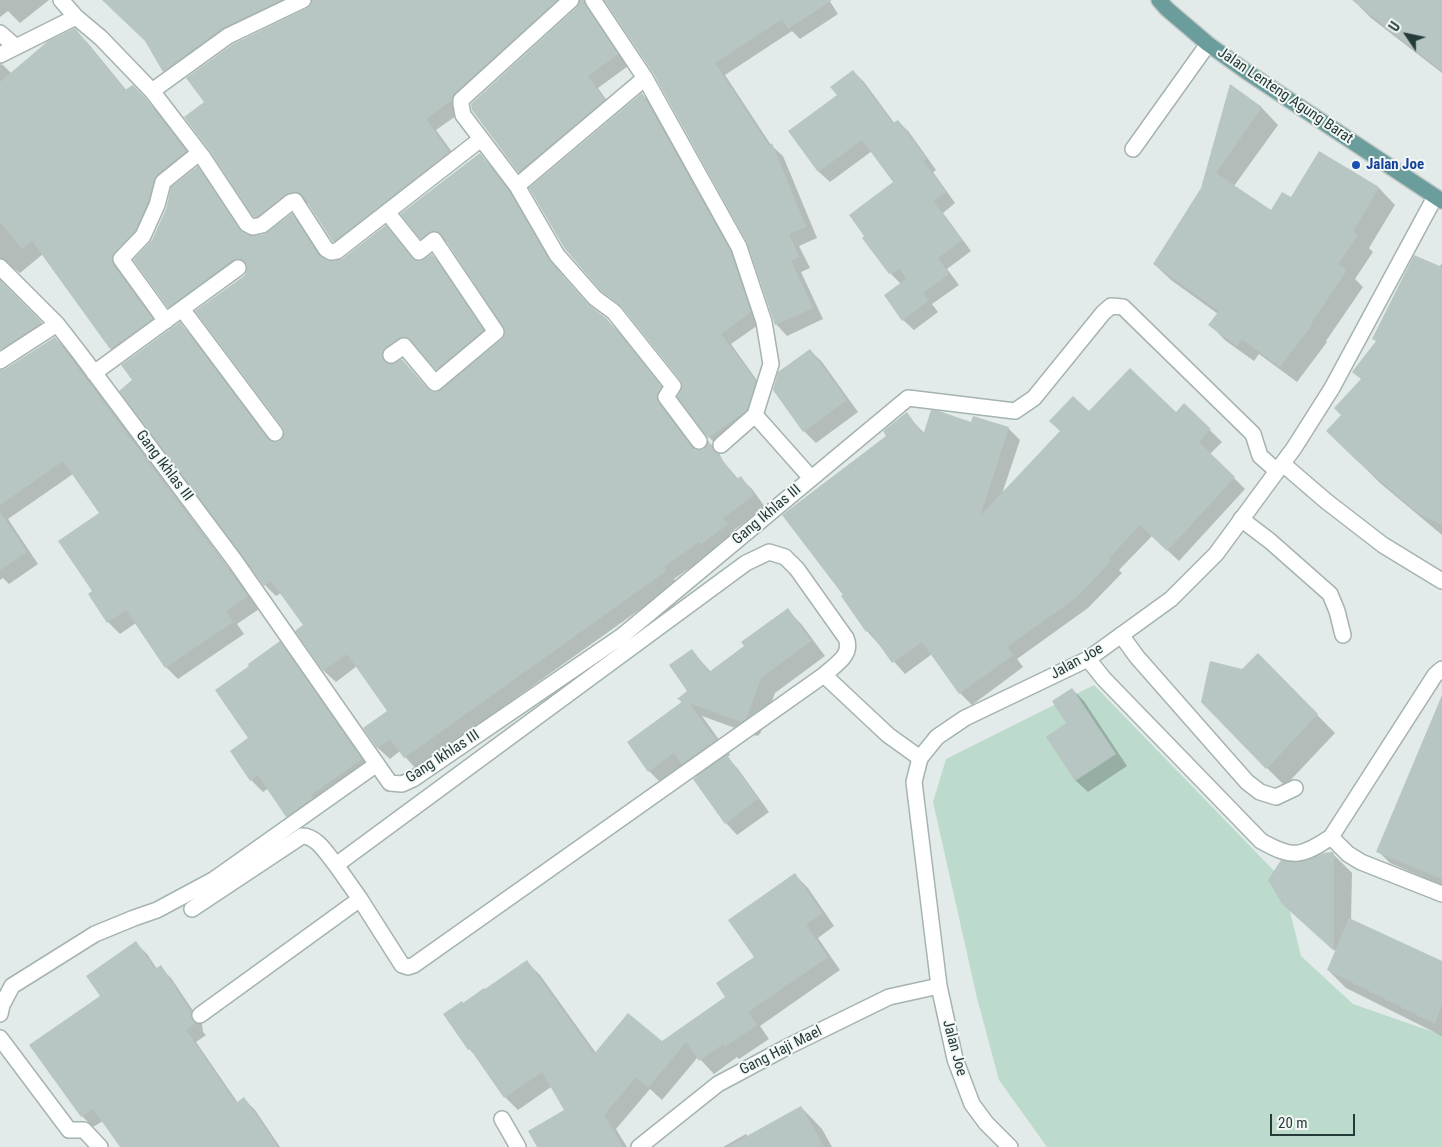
<!DOCTYPE html>
<style>
body{margin:0}
#map{position:relative;width:1442px;height:1147px;overflow:hidden;background:#e2ebe9;font-family:"Roboto Condensed",sans-serif}
canvas{display:block}
.north{position:absolute;left:1382px;top:10px;width:50px;height:50px;-webkit-text-stroke:4px #f3f8f6;paint-order:stroke;rotate:304deg;font-size:14px;font-weight:700;line-height:20px;text-align:center;color:#243b3a}
.north::after{content:'';display:block;margin:auto;width:18px;height:22px;background:#243b3a;clip-path:polygon(50% 0,100% 100%,50% 72%,0 100%)}
.scale{position:absolute;left:1270px;top:1114px;width:85px;height:22px;box-sizing:border-box;border:2px solid #243b3a;border-top:0;padding-left:6px;font-size:15px;line-height:18px;white-space:nowrap;color:#243b3a;-webkit-text-stroke:4px #f3f8f6;paint-order:stroke}
</style>
<div id="map">
<canvas width="1442" height="1147"></canvas>
<div class="north">U</div>
<div class="scale">20 m</div>
</div>
<script>
const ctx = document.querySelector('canvas').getContext('2d');
ctx.lineJoin = 'round';
function fill(path, color) { ctx.fillStyle = color; ctx.fill(path, 'evenodd'); }
function stroke(path, color, width, dash) { ctx.strokeStyle = color; ctx.lineWidth = width; ctx.lineCap = dash ? 'butt' : 'round'; ctx.setLineDash(dash || []); ctx.stroke(path); }
function drawText(font, color, halo, rows, align = 'center') {
  ctx.font = font + ' "Roboto Condensed",sans-serif'; ctx.lineWidth = 4; ctx.setLineDash([]); ctx.textBaseline = 'middle'; ctx.strokeStyle = halo; ctx.fillStyle = color; for (const [text, x, y, turn = 0] of rows) {
    ctx.save(); ctx.translate(x, y); ctx.rotate((+turn || 0) * Math.PI / 180); ctx.textAlign = isNaN(turn) ? turn : align; if (halo) ctx.strokeText(text, 0, 0); ctx.fillText(text, 0, 0); ctx.restore();
  }
}
fill(new Path2D(`
 M1094 685 1282 879 1301 956 1353 1004 1442 1035V1147H1047L999 1080 977 998 933 802 946 759Z`), '#bddbcc');
fill(new Path2D(`
 M0 0H49L20 23 8 11 0 17Z
 M103 0H829L838 14 800 39 792 31 725 75 771 145 783 156 817 238 799 246 810 268 801 272 823 319 787 336 776 324 748 242 654 73 607 2 599 4 628 66 598 88 615 112 531 183 519 172 473 109 579 7 581 1 466 104 463 111 436 130 460 163 345 253 334 241 309 203 297 205 266 227 254 216 206 102 308 9 313 1 235 39 175 82 164 71 147 41Z
 M1353 0H1442V73L1371 18Z
 M74 30 87 42 127 91 133 86 157 111 197 164 169 187 147 243 123 269 125 278 164 331 123 361 111 349 43 254 20 273 15 269 6 272 2 282 5 287 53 335 14 361 0 347V64L3 65 12 74Z
 M853 71 864 82 895 124 898 121 909 132 936 170 933 172 955 203 943 213 971 251 947 269 959 285 932 304 938 312 914 330 903 320 901 284 890 273 895 182 872 151 830 182 819 172 790 131 838 96Z
 M1231 86 1262 108 1278 125 1234 186 1272 211 1291 199 1319 153 1379 188 1395 205 1369 248 1373 252 1355 279 1363 287 1326 341 1327 342 1297 382 1259 354 1254 361 1226 341 1210 325 1218 314 1171 280 1154 264 1202 188Z
 M642 94 653 105 740 263 761 323 731 344 766 393 719 448 709 437 681 380 628 312 602 290Z
 M480 155 491 166 520 204 561 274 591 308 607 320 619 332 672 399 667 409 669 415 696 451 705 450 709 442 719 453 723 461 738 479 741 478 752 489 765 507 734 530 738 536 711 553 674 579 677 583 416 769 400 751 390 759 378 748 365 728 389 711 357 666 336 682 324 671 297 631 305 625 281 593 276 596 265 585 134 380 180 324 191 335 272 443 282 441 285 437 245 276 247 270 180 318 169 307 153 241 197 168 209 179 245 235 255 237 268 234 292 215 303 226 325 261 333 263 343 260 397 238 417 262H421L432 255 443 267 494 342 448 380 418 348 411 349 397 359 394 364 402 360 430 391 436 394 503 340 507 330 448 242H444L433 249 421 238Z
 M1442 263V535L1380 483 1351 454 1342 415 1362 379Z
 M55 338 67 350 259 609 237 624 244 634 178 679 166 667 136 623 120 634 108 622 90 595 94 591 101 513 73 474 8 519 38 564 9 584 3 578 0 580V375Z
 M810 350 822 362 858 412 816 443 804 431Z
 M1184 405 1222 442 1210 454 1245 489 1179 561 1152 536 1119 570 1122 573 1088 608 1017 659 1023 667 972 705 960 693 932 654 905 674 867 631 888 437 906 414 925 434 972 423 1008 428 1020 440 1002 494 1089 413H1176Z
 M788 610 802 625 825 656 775 693 760 734 757 736 702 716 730 755 727 757 738 769 769 812 737 835 726 823 698 777 688 768 664 786 649 771 682 703 679 699 689 692 692 651 711 672 746 646Z
 M280 643 291 655 373 772 299 828 287 816 267 789 263 792 251 780 250 738 251 666Z
 M1258 655 1335 733 1285 786 1267 768 1243 671Z
 M1072 689 1084 701 1127 766 1088 792 1076 781 1047 737 1068 723Z
 M1442 698V885L1390 863 1378 851Z
 M1332 853 1352 873 1351 920 1442 963V1036L1346 988 1328 970 1339 954 1297 916 1299 864Z
 M795 875 808 888 834 926 818 938 840 970 760 1026 769 1039 739 1059 737 1057 714 1074 698 1057 662 1100 650 1089 616 1129 627 1147H539L566 1110 551 1087 518 1110 505 1097 479 1059 469 1049 463 1004 485 991 527 962 540 975 596 1053 662 1043 727 997 756 957Z
 M136 943 147 954 157 969 160 967 171 978 202 1024 203 1032 206 1035 196 1042 238 1103 244 1099 255 1110 280 1147H121L103 1121 93 1127 82 1116 31 1045 102 996Z
 M801 1107 822 1129 832 1147H723L746 1134 748 1137Z`), '#0003');
fill(new Path2D(`
 M102 0H281L222 28 163 72 145 41Z
 M312 0H557L455 93 452 100 426 119 449 152 333 242 303 196 298 192 286 194 258 216 253 217 209 150 184 117 204 102 186 78 233 44 307 8 311 5Z
 M580 0H584L585 5 618 54 588 76 605 100 518 172 472 110 471 104 577 7Z
 M604 0H832L788 29 782 19 715 63 769 146 772 143 806 227 789 234 799 257 791 261 813 308 775 325 747 243 653 73Z
 M1352 0H1442V71Z
 M75 28 125 90 133 85 145 97 186 151 157 175 154 180 148 202 135 231 112 256 113 265 153 319 110 349 32 241 22 249 0 222V82L48 41Z
 M853 70 893 123 898 120 927 159 923 161 946 192 933 201 962 240 938 258 949 274 923 293 928 301 902 321 884 295 906 279 900 269 889 274 862 238 864 236 849 215 893 182 862 140 818 172 788 131 837 95 830 87Z
 M1230 84 1262 107 1216 173 1271 210 1282 192 1291 197 1319 151 1379 187 1353 232 1358 235 1338 264 1347 270 1311 324 1312 325 1280 367 1242 339 1237 346 1208 325 1219 311 1153 264 1201 188Z
 M642 93 730 251 751 312 721 334 756 381 747 410 708 438 677 397 682 386 680 380 621 306 601 291 565 249 529 188Z
 M480 153 509 191 550 261 588 304 607 319 662 387 657 397 658 402 692 447 696 450 704 449 707 445 708 440 714 451 718 454 736 479 741 476 754 495 723 518 728 524 701 544 699 542 664 567 666 571 404 758 390 739 377 748 363 728 387 711 347 654 323 671 295 631 303 625 271 581 264 586 119 391 132 380 121 365 180 322 268 439 276 442 281 440 284 432 282 427 195 311 244 276 247 271 246 263 241 259 232 260 168 308 133 260 152 240 166 209 171 187 198 166 242 232 254 236 264 234 292 213 318 254 327 260 333 261 342 259 386 225 415 260 421 261 432 254 484 330 436 370 407 337 399 338 383 351 382 356 387 363 392 364 402 359 428 389 432 392H437L502 339 505 331 442 235 437 231H432L420 239 400 214Z
 M1414 255 1442 267V525L1418 513 1356 460 1326 431 1341 415 1334 408 1361 379 1352 372 1376 341 1372 339Z
 M0 280 42 322 0 350Z
 M55 337 248 596 226 611 233 622 165 668 126 610 107 623 88 594 92 591 58 541 99 513 63 461 0 505V370L5 369Z
 M810 349 847 400 803 432 773 390 778 372Z
 M1130 368 1176 412 1184 403 1211 429 1199 442 1235 477 1167 551 1140 525 1109 558 1111 561 1077 597 1007 647 1013 655 959 694 922 642 892 663 869 630 866 632 841 596 843 595 782 515 886 436 883 431 907 412 923 435 931 410 939 411 971 422 973 416 1009 427 980 516 1060 431 1049 421 1073 396 1089 411Z
 M0 512 27 552 0 570Z
 M788 608 811 641 761 678 746 719 742 722 689 703 716 740 682 764 674 753 648 772 627 742 683 701 677 699 687 691 669 665 692 649 709 672 744 646 741 642Z
 M280 641 362 759 311 795 313 798 286 817 258 775 250 781 230 751 248 738 215 690 249 666 248 664Z
 M1258 653 1318 714 1266 769 1201 702 1210 661 1242 669Z
 M1072 688 1116 754 1075 781 1046 737 1066 723 1052 701Z
 M1442 695V879L1376 852Z
 M727 755 758 799 725 824 693 779Z
 M1332 852 1334 853V951L1282 904 1268 880 1281 860 1299 862 1308 860 1323 853Z
 M795 873 822 913 806 925 828 957 748 1012 757 1025 725 1047 723 1044 699 1061 686 1042 648 1088 636 1077 604 1115 623 1147H537L528 1131 564 1110 542 1072 504 1098 470 1049 468 1050 443 1014 462 1001 463 1003 484 988 485 989 527 960 594 1054 628 1013 662 1041 725 997 716 983 754 957 728 920Z
 M1349 918 1442 961V1004L1435 1024 1327 970Z
 M136 941 155 969 161 965 191 1012 192 1020 196 1023 186 1030 236 1103 244 1097 278 1147H120L93 1109 81 1117 29 1045 100 996 86 976Z
 M801 1106 824 1147H727Z`), '#b8c6c3');
const service = new Path2D(`
 M1133 149 1208 44
 M1241 519 1270 541 1330 594 1337 611 1343 635
 M1121 635 1137 657 1247 782 1260 792 1276 797 1295 788
 M1088 659 1104 679 1261 841C1293 859 1301 857 1331 837L1435 675 1442 669
 M1331 837 1348 854 1361 862 1442 894`);
const minor = new Path2D(`
 M61 0 76 17 101 38 152 91 228 36 303 0
 M571 0 461 100V104L463 115 517 186 557 255 595 298 614 312 673 386 666 397 699 441
 M593 0 645 78 739 247 764 322 771 364 755 415 721 445
 M0 33 16 47
 M0 55 76 17
 M152 91 202 156 247 224 253 227 262 225 291 202 295 201 326 249 331 252 337 251 481 139
 M517 186 645 78
 M387 212 419 252 434 240 496 332 435 383 404 346 391 355
 M0 267 57 324 81 355 235 561 390 783 402 784 413 779 622 636 908 398 1015 411 1034 398 1103 313 1111 306 1123 307 1253 434 1260 456 1277 471
 M182 309 275 433
 M166 321 121 259 143 236 157 205 163 182 199 153
 M0 361 57 324
 M94 373 238 268
 M755 415 811 478
 M1283 464 1326 501 1383 545 1442 581
 M824 675 888 735 920 758
 M192 909 302 836C317 836 327 854 336 865L746 563 769 552 785 557 797 569 846 638C853 655 836 664 824 675L414 965 408 967 402 965 360 899 336 865
 M0 1014 2 1005 12 986 95 934 134 918 157 910 213 880 377 764
 M200 1015 360 899
 M0 1038 69 1130H84L100 1147
 M502 1119 518 1147
 M639 1147 718 1084 789 1046 889 997 939 986`);
const tertiary = new Path2D(`
 M1010 1147 986 1123 972 1104 955 1059 939 986 914 782 920 758 937 737 965 718 1088 659 1171 599 1216 554 1294 448 1332 388 1435 197`);
const primary = new Path2D(`
 M1159 0 1167 9 1208 44 1247 72 1442 201`);
stroke(service, '#a5b3b1', 18);
stroke(minor, '#a5b3b1', 18);
stroke(tertiary, '#a5b3b1', 18);
stroke(primary, '#c2c8c8', 18);
stroke(service, '#fff', 15);
stroke(minor, '#fff', 15);
stroke(tertiary, '#fff', 15);
stroke(primary, '#6a9d9b', 15);
for (const [x, y, r, color] of [
 [1356,165,5,"#1a4fb4"]
]) { const dot = new Path2D(); dot.arc(x, y, r, 0, 2 * Math.PI); ctx.fillStyle = color; ctx.fill(dot); stroke(dot, '#f3f8f6', 2); }
drawText('15px', '#243b3a', '#f3f8f6', [
 ["Jalan Lenteng Agung Barat",1285,96,34],
 ["Gang Ikhlas III",164,466,53],
 ["Gang Ikhlas III",767,515,-40],
 ["Jalan Joe",1077,662,-29],
 ["Gang Ikhlas III",443,757,-33],
 ["Jalan Joe",954,1048,75],
 ["Gang Haji Mael",781,1051,-27]
]);
drawText('bold 15px', '#164399', '#f3f8f6', [
 ["Jalan Joe",1366,165]
], 'left');
</script>
